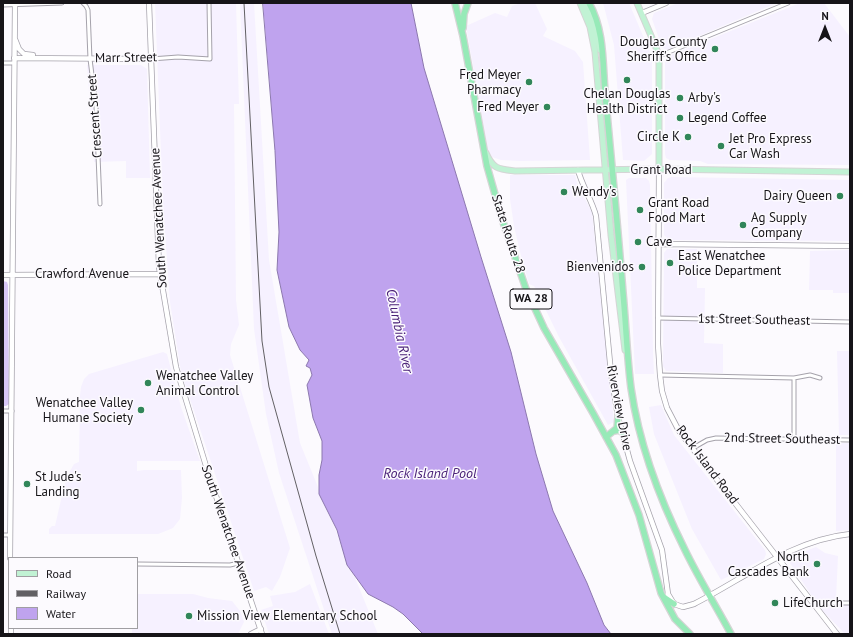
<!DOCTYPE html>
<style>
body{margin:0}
#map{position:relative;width:853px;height:637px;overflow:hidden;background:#fcfafe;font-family:"PT Sans",sans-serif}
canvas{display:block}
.frame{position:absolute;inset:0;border:4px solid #161418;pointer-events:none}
.legend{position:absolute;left:8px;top:557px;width:130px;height:72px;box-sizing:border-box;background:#fcfafe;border:1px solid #a09ea2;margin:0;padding:5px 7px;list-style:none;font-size:12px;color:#161418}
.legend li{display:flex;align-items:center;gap:8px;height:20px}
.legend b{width:20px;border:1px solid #a09ea2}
.north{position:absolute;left:805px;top:8px;width:40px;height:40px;-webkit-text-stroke:3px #fcfafe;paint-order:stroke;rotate:0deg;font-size:11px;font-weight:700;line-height:16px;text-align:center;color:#161418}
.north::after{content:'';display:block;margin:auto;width:14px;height:18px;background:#161418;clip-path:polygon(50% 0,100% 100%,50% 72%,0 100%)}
</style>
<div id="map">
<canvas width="853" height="637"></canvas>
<div class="frame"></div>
<ul class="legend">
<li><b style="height:5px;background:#c1f2d4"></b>Road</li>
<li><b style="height:5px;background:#626064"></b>Railway</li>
<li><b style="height:11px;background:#bfa3ee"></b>Water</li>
</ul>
<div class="north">N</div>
</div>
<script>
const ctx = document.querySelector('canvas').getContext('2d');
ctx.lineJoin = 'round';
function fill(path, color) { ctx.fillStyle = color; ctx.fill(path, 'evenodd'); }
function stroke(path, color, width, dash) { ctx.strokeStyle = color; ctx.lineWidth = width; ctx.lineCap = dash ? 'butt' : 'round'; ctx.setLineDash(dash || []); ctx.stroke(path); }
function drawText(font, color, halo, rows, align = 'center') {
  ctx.font = font + ' "PT Sans",sans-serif'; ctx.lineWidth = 3; ctx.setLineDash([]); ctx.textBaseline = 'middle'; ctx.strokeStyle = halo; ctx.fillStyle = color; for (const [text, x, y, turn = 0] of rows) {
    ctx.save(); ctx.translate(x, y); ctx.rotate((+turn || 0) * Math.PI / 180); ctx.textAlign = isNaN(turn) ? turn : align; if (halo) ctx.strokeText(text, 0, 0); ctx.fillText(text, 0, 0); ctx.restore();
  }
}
fill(new Path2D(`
 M155 3H236L239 104H234L236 300 239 325 231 344 230 355 290 548 280 577 272 591 266 587 254 591 181 372 170 302 163 204Z
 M240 3H254L269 260 300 443 378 634H332L279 473 266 414 254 329Z
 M521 3H535L547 29 543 36 575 51 583 62 590 160 520 161 501 160 489 156 466 26 495 13 507 17 512 6Z
 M603 3H629L652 57V154L644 161 623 160 614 45Z
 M678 3H777L666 50 662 47 652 19 654 13Z
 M800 3H824L850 37V165L708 164 700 161 670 160 666 158 665 154V60L666 57Z
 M87 65H141L147 69 150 178H126V161L94 162Z
 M510 175H575L578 186 592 212 614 422 608 425 559 337 534 286 529 284 520 252 514 226 510 199Z
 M672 177 850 180V241L669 240 664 235V183L668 178Z
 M629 178H646L649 181 650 185 653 352 654 374H635L626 180Z
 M667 249H697V288H705L704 343 723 344V373L666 371 663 366 664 253Z
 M850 250V293H833V290H809L810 251Z
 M837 351H850V435H839Z
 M163 352 167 354 181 407 200 461H137V471L144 470H181L182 498 180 519 173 528 158 534H49V529L52 526H55L66 478 74 464 79 462 80 396 81 387 84 379 89 374Z
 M661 405 674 435 765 550 766 554 764 559 721 580 692 529 654 434 649 407Z
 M836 443H850V530L836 531Z
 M816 547 825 553 838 556 836 599H814L790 563 791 557Z
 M310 584 329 634H269L261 610 273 606 270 596 295 592Z
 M137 594H193L208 598 232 601 240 611 244 622 238 634H132V628H137Z
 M822 604 850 605V632L845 634 820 608Z`), '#f6f1ff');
fill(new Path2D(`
 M3 281 7 282 8 285 9 404 6 406H3Z`), '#d8c7f7');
const water = new Path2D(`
 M263 3H411L424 68 481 257 511 352 536 454 553 511 587 583 604 625 611 634H423L403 614 393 607 368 594 347 565 337 530 319 494V475L322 460V441L313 418 307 385 312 375 310 368 306 366 309 360 300 350 289 327 277 270 279 232 275 151Z`);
fill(water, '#bfa3ee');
stroke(water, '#8c78ae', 1);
const street = new Path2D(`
 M83 3 86 6 88 10 90 59 96 107 100 204
 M3 5 62 3
 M659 56 788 3
 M151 59 178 57 210 59 209 3
 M3 63H14
 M658 318 850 322
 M660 375 794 378 810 375 820 378
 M794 378V439
 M3 411H12
 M693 448 707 440 716 438 850 440
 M3 535H10
 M137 564 230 565 239 563
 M813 603H850`);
const secondary = new Path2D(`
 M149 3 159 267 176 367 206 466 262 634
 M642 13 666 3
 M15 39 19 49 24 54 33 55
 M14 58 151 59
 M659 169 658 344 660 375 662 391 667 408 679 431 837 634
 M578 170C582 186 592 200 596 216L611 373 618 417 630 461 662 550 668 594 674 604 683 607 694 604C745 578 792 540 850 534
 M659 244 850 246
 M3 275 160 274
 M10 558 15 3
 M11 628V634
 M251 634 261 629`);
const primary = new Path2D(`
 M580 3 590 27 595 52 611 235 625 350
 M585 3 594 25 600 50
 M637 3 655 45 659 56V169
 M486 153C493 169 498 169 515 171L659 169 850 172`);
const highway = new Path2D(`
 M455 3 463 36 487 166 502 219 526 289 544 328 593 413 616 455 639 515 661 593 675 619 690 634
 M589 3C606 33 602 69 606 103 612 166 618 229 623 293 626 325 627 357 631 388 639 444 660 500 685 550 699 579 716 606 731 634
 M463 28 464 14 468 3
 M614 431 619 430 623 433
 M606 437 617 428 618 417
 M665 598 674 604`);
stroke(street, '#a5a2ab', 5);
stroke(secondary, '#a5a2ab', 6);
stroke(primary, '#d5d5d5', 7);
stroke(highway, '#d5d5d5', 8);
stroke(street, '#fff', 3);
stroke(secondary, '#fff', 4.5);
stroke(primary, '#c1f2d4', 5);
stroke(highway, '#97eab8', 5.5);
stroke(new Path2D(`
 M244 3 262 341 269 387 316 556 340 634`), '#626064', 1);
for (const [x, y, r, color] of [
 [715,49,4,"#318659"],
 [627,80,4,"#318659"],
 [529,82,4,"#318659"],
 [680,98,4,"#318659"],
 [547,107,4,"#318659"],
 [680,118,4,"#318659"],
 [688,137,4,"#318659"],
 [721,146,4,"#318659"],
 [564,192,4,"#318659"],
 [840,196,4,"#318659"],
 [640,210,4,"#318659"],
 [743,225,4,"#318659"],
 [638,242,4,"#318659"],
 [670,263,4,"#318659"],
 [642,267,4,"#318659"],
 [148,383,4,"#318659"],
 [141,410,4,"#318659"],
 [27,484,4,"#318659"],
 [817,564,4,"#318659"],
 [775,603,4,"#318659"],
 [189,616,4,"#318659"]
]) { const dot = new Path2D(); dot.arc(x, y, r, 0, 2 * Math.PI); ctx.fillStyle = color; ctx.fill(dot); stroke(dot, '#fcfafe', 1.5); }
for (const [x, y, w] of [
 [531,299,42]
]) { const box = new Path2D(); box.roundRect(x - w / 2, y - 10, w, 20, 3); ctx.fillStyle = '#fcfafe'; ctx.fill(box); stroke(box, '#161418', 1); }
drawText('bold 12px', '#161418', null, [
 ["WA 28",531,299]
]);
drawText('13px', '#161418', '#fcfafe', [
 ["Douglas County",707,42,"right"],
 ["Sheriff's Office",707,57,"right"],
 ["Fred Meyer",521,75,"right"],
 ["Pharmacy",521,90,"right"],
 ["Chelan Douglas",627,94,"center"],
 ["Health District",627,109,"center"],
 ["Arby's",688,98],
 ["Fred Meyer",539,107,"right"],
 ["Legend Coffee",688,118],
 ["Circle K",680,137,"right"],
 ["Jet Pro Express",729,139],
 ["Car Wash",729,154],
 ["Wendy's",572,192],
 ["Dairy Queen",832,196,"right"],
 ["Grant Road",648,203],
 ["Food Mart",648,218],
 ["Ag Supply",751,218],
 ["Company",751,233],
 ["Cave",646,242],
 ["East Wenatchee",678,256],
 ["Police Department",678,271],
 ["Bienvenidos",634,267,"right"],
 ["Wenatchee Valley",156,376],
 ["Animal Control",156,391],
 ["Wenatchee Valley",133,403,"right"],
 ["Humane Society",133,418,"right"],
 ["St Jude's",35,477],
 ["Landing",35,492],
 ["North",809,557,"right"],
 ["Cascades Bank",809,572,"right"],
 ["LifeChurch",783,603],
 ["Mission View Elementary School",197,616]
], 'left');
drawText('13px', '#161418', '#fcfafe', [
 ["Marr Street",126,58,-1],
 ["Crescent Street",95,116,-94],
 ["Grant Road",661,170],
 ["South Wenatchee Avenue",159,218,-93],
 ["State Route 28",508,234,72],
 ["Crawford Avenue",82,274],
 ["1st Street Southeast",754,320,1],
 ["Riverview Drive",619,408,79],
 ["2nd Street Southeast",782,439,1],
 ["Rock Island Road",707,465,53],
 ["South Wenatchee Avenue",228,532,71]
]);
drawText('italic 14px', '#4a2178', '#fcfafe', [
 ["Columbia River",399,331,78],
 ["Rock Island Pool",430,474]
]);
</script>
